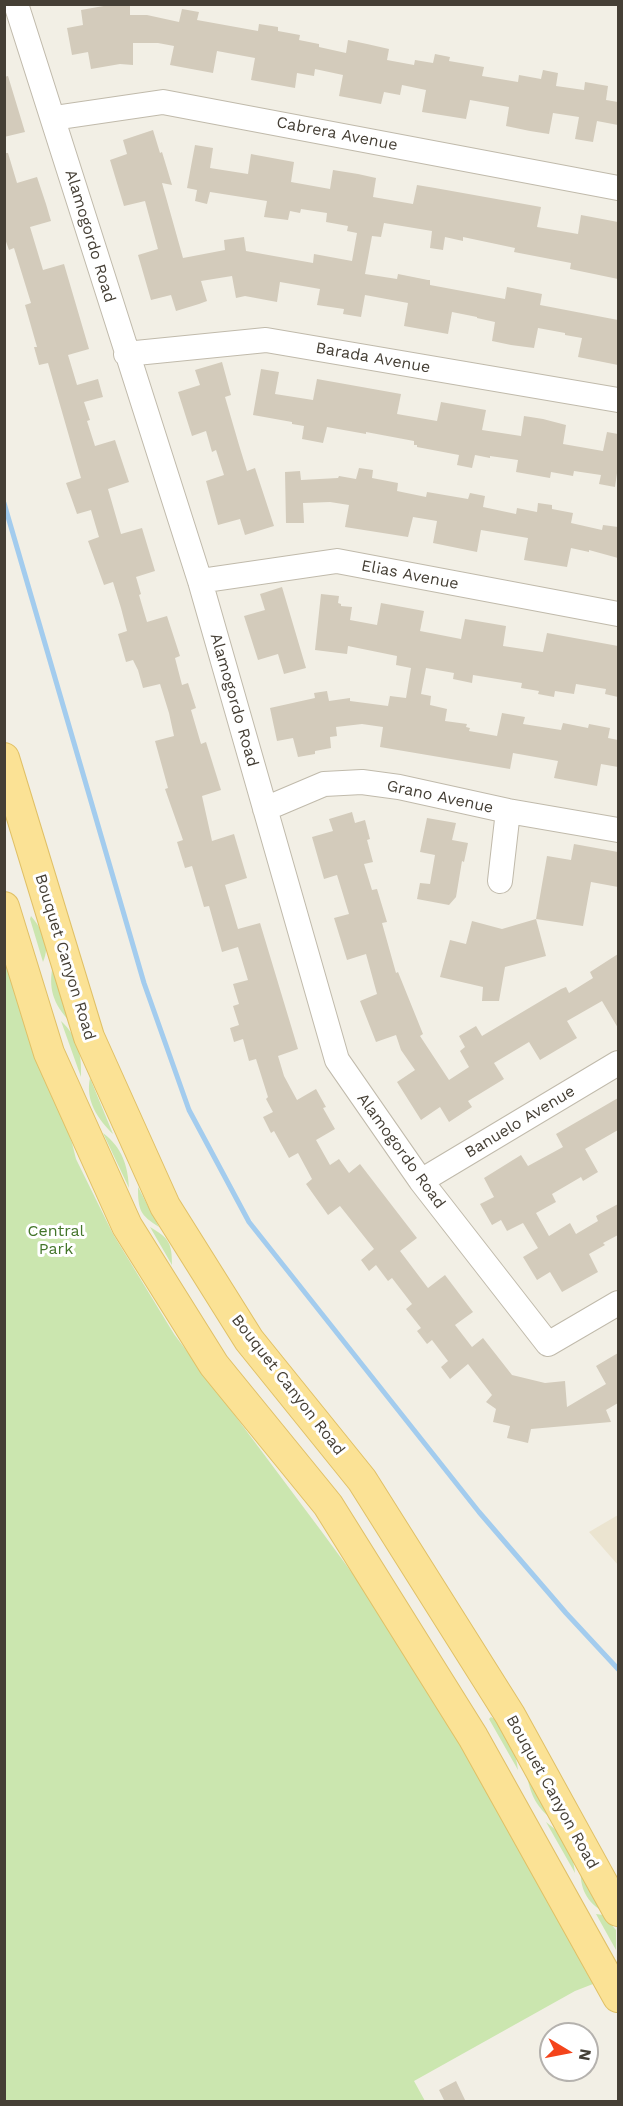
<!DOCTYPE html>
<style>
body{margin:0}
#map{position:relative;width:623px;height:2106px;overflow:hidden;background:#f2efe5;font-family:"Work Sans",sans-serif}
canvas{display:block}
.frame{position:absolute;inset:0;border:6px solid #453f35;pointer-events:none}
.north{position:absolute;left:539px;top:2022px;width:60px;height:60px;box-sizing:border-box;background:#fff;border:2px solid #b5b2ae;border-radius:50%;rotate:100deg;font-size:16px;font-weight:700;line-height:24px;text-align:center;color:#453f35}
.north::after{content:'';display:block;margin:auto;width:21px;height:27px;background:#f4441b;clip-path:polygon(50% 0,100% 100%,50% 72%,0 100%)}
</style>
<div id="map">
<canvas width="623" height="2106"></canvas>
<div class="frame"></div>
<div class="north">N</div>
</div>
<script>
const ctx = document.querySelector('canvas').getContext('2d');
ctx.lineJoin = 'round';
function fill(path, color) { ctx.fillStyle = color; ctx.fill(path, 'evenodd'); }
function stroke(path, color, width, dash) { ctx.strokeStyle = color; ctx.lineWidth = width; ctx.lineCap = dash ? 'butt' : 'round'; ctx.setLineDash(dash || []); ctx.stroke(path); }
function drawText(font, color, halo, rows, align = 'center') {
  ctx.font = font + ' "Work Sans",sans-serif'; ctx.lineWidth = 6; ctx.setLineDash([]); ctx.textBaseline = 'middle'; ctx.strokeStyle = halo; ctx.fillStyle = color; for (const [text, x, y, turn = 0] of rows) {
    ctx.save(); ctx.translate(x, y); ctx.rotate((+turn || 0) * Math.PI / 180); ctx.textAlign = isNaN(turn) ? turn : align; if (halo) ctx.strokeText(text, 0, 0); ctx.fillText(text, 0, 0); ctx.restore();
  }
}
fill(new Path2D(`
 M618 1515V1565L589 1532Z`), '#ebe4d0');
fill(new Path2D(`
 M31 916C43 931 51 944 43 962L30 919Z
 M5 945 41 1061 72 1143 76 1159 113 1234 174 1334 322 1532 369 1596 400 1642 488 1791 593 1984 575 1991 414 2081 425 2101H5Z
 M53 964 70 1022C53 1003 48 989 53 964Z
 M61 1021C78 1037 82 1054 81 1077Z
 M90 1078 113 1134C98 1119 85 1101 90 1078Z
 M103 1133C122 1147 128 1166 129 1188Z
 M138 1187 159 1227C140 1215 138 1210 138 1187Z
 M150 1227C169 1238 172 1243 172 1265Z
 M491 1717C505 1723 517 1755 518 1770L489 1719Z
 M526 1772 556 1822C536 1808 531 1796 526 1772Z
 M546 1822C567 1838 572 1847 575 1873Z
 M581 1868 604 1912C587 1903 579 1887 581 1868Z
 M596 1914 603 1915 616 1930V1950Z`), '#cbe6af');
stroke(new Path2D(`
 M4 503 144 983 189 1110 249 1222 479 1512 566 1613 618 1669`), '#a3ccee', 5);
fill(new Path2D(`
 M115 4H130V15H147L179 22 182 9 199 12 197 20 258 31 259 24 278 27V31L300 35 299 40 319 44V47L346 53 348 40 367 44 389 49 387 60 414 65 415 60 433 63 435 54 450 57 449 61 484 67 482 76 518 82 519 75 541 79 543 70 558 73 556 86 584 90 585 82 608 86 606 100 618 102V125L597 121 593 142 575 139 579 117 553 113 549 134 530 131 506 126 509 107 470 100 466 119 422 112 426 90 402 85 400 95 384 92 381 104 339 96 343 75 315 69 314 76 297 73 295 88 251 80 255 58 217 51 213 73 170 65 174 46 158 43H133V65L120 64 91 69 88 52 72 55 67 28 83 25 81 10Z
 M8 76 25 132 4 137V77Z
 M153 130 160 153 162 152 172 185 162 183 183 258 225 250 224 240 244 237 246 251 313 263 314 254 352 261 357 233 347 231 348 226 326 222 327 213 301 209 300 213 290 211 288 220 264 217 267 201 210 192 207 204 195 201 197 190 187 188 195 145 213 148 210 168 248 174 251 154 256 155 294 162 291 182 330 189 333 170 358 174 376 178 373 197 413 204 417 185 435 188 541 207 537 227 578 234 581 215 618 222V279L570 269 571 263 514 252 515 248 463 237V241L445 237 443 250 430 248 432 231 384 223 381 237 372 236 365 274 397 279 398 274 428 280H430V285L505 299 507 287 542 294 540 305 618 320V365L578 357 582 338 565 335V333L538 328 534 348 511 345 492 341 495 322 477 318V317L452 312 448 334 404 326 408 303 365 295 361 317 343 314 344 309 317 305 320 289 280 282 277 302 245 296 236 298 232 276 201 281 207 301 199 304 176 311 171 295 151 300 138 255 158 249 145 201 124 206 110 160 127 154 123 140Z
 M4 153H8L17 183 37 177 46 204 51 221 30 227 43 270 64 264 89 349 68 355 77 385 98 379 103 397 84 402 90 420 87 421 95 446 115 440 129 482 108 489 121 534 142 528 155 571 136 577 141 594 139 595 147 622 167 616 180 656 175 658 182 685 188 683 196 708 191 710 201 744 206 742 221 790 202 796 212 841 234 834 247 878 225 885 238 929 260 923 298 1049 278 1056 284 1076 297 1100 316 1089 326 1107 323 1108 335 1129 316 1140 330 1165 339 1159 349 1173 360 1164 417 1238 400 1251 428 1288 445 1275 473 1312 455 1325 472 1347 483 1338 512 1375 545 1383 565 1381 567 1407 606 1384 596 1366 618 1353V1405V1403L606 1410 611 1422 531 1429 528 1443 507 1438 510 1426 493 1422 496 1409 486 1402 492 1395 468 1364 450 1379 441 1367 448 1361 432 1340 427 1344 417 1331 421 1328 406 1309 412 1304 392 1278 388 1281 376 1265 369 1271 361 1260 374 1249 340 1206 328 1215 306 1184 312 1179 298 1153 289 1158 274 1131 271 1133 263 1117 273 1112 266 1099 268 1097 256 1059 249 1061 243 1039 234 1042 230 1028 239 1025 233 1006 239 1004 233 984 248 980 238 947 222 952 209 906 204 907 192 866 185 868 177 842 183 840 165 789 168 788 155 741 174 736 169 713 160 684 143 688 138 670 133 660 126 662 118 634 127 631 121 608 113 582 104 585 88 541 99 537 91 510 77 514 66 483 81 478 48 363 39 365 34 347H37L25 305 31 303 14 248 9 250 4 236Z
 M222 362 231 395 225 397 239 445 247 471 255 468 274 526 245 535 240 519 218 525 206 481 224 475 216 450 212 452 206 431 192 436 178 392 200 385 195 370Z
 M261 369 279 372 275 394 313 400 317 379 401 394 397 414 437 421 441 402 486 410 482 430 521 436 524 416 543 419 566 425 563 444 603 451 607 432 618 434V466L615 487 599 484 601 475 574 471 573 476 551 472 550 478 516 472 518 460 490 456V458L475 455 472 468 457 465 459 455 417 447V445H414V441L366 432V434L327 427 323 443 302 439 304 426 292 424V422L253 415Z
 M359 468 373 470 372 478 398 483 397 491 426 497 427 492 468 499 470 493 485 496 483 507 516 514 517 508 537 512 538 503 552 505V509L573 513 571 523 602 530 603 525 618 527V558L589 550V552L571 548 567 567 524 560 528 538 481 530 477 552 433 543 437 521 413 517 408 537 345 527 349 505 330 502 303 503 304 523H286L285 472 300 471 301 480 338 478 339 476 356 479Z
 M282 587 306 668 284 674 278 654 258 660 244 616 265 610 260 594Z
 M321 594 339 596 338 603 341 604V606L352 607 350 620 377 625 381 603 424 611 420 631 461 639 465 619 506 626 503 646 543 652 547 633 618 646V697L605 694 606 689 576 684 574 694 555 691 554 697 538 694 539 691 521 688 522 683 473 675 472 683 453 679 454 673 426 668 421 694 431 696 430 705 447 709 445 721 467 724 466 727 470 728 469 731 497 736 502 713 525 717 523 724 561 730 563 723 588 728 589 724 610 728 608 738 618 740V767L601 764 597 786 554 778 558 761 513 753 510 769 380 747 383 727 362 724 336 727 337 736 330 737 331 748 315 751V754L298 757 293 738 277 741 270 708 315 698 314 693 327 691 329 701 350 698V701L388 706 390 696 406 698 411 668 396 665 397 656 348 646 347 654 315 650Z
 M352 812 355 823 365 820 370 839 367 840 373 862 364 864 372 890 377 889 387 922 382 923 396 973 398 972 423 1034 420 1036 449 1080 469 1067 460 1051 465 1047 459 1036 476 1026 482 1036 561 989 566 987 569 993 593 978 590 972 618 954V1028L602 1001 567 1021 577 1038 540 1060 529 1042 494 1063 504 1079 468 1101 472 1107 449 1122 440 1107 421 1120 397 1082 415 1070 401 1050 396 1035 376 1042 360 1001 377 994 366 954 347 960 334 918 349 914 337 875 324 879 312 837 333 831 329 819Z
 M427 818 456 823 452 840 468 843 464 862 462 861 456 897 449 905 417 899 420 883 430 884 435 855 420 852Z
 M574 844 618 852V887L591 882 583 926 536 919 547 856 571 860Z
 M536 919 546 956 505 967 499 1001H482L483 987 440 977 450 940 466 944 472 921 502 929Z
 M618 1098V1130L585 1149 598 1172 583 1181 581 1177 552 1194 556 1202 536 1213 549 1236 570 1223 576 1234 598 1221 596 1216 618 1204V1235L603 1243 605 1245 589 1254 598 1272 562 1292 550 1272 537 1280 523 1257 538 1248 523 1223 507 1231 501 1220 492 1225 480 1204 494 1197 484 1178 521 1155 528 1166 563 1147 556 1134Z
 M456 2081 466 2102H445L439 2090Z`), '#d3cbbb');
const minor = new Path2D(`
 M16 4 200 581 337 1060 421 1181 548 1344 618 1303
 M54 118 163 102 618 188
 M126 354 266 340 618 400
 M200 581 337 561 618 614
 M265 809 324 784 362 782 399 787 508 811 618 830
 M500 881 508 811
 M421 1181 618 1063`);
const major = new Path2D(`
 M4 758 89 1037 165 1206 249 1340 362 1480 510 1715 618 1911
 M4 907 49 1053 127 1226 214 1365 328 1505 473 1737 618 1997`);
stroke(minor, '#c0baab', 26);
stroke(major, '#e0c066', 32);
stroke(minor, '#fff', 24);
stroke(major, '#fbe295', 30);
drawText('16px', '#453f35', '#fff', [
 ["Cabrera Avenue",337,134,11],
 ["Alamogordo Road",90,236,73],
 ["Barada Avenue",373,358,10],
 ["Elias Avenue",410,575,11],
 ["Alamogordo Road",234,700,74],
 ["Grano Avenue",440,797,12],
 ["Bouquet Canyon Road",65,957,73],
 ["Banuelo Avenue",520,1122,-31],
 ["Alamogordo Road",401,1151,54],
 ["Bouquet Canyon Road",288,1385,52],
 ["Bouquet Canyon Road",552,1792,61]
]);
drawText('16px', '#43752a', '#fff', [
 ["Central",56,1231],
 ["Park",56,1249]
]);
</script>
